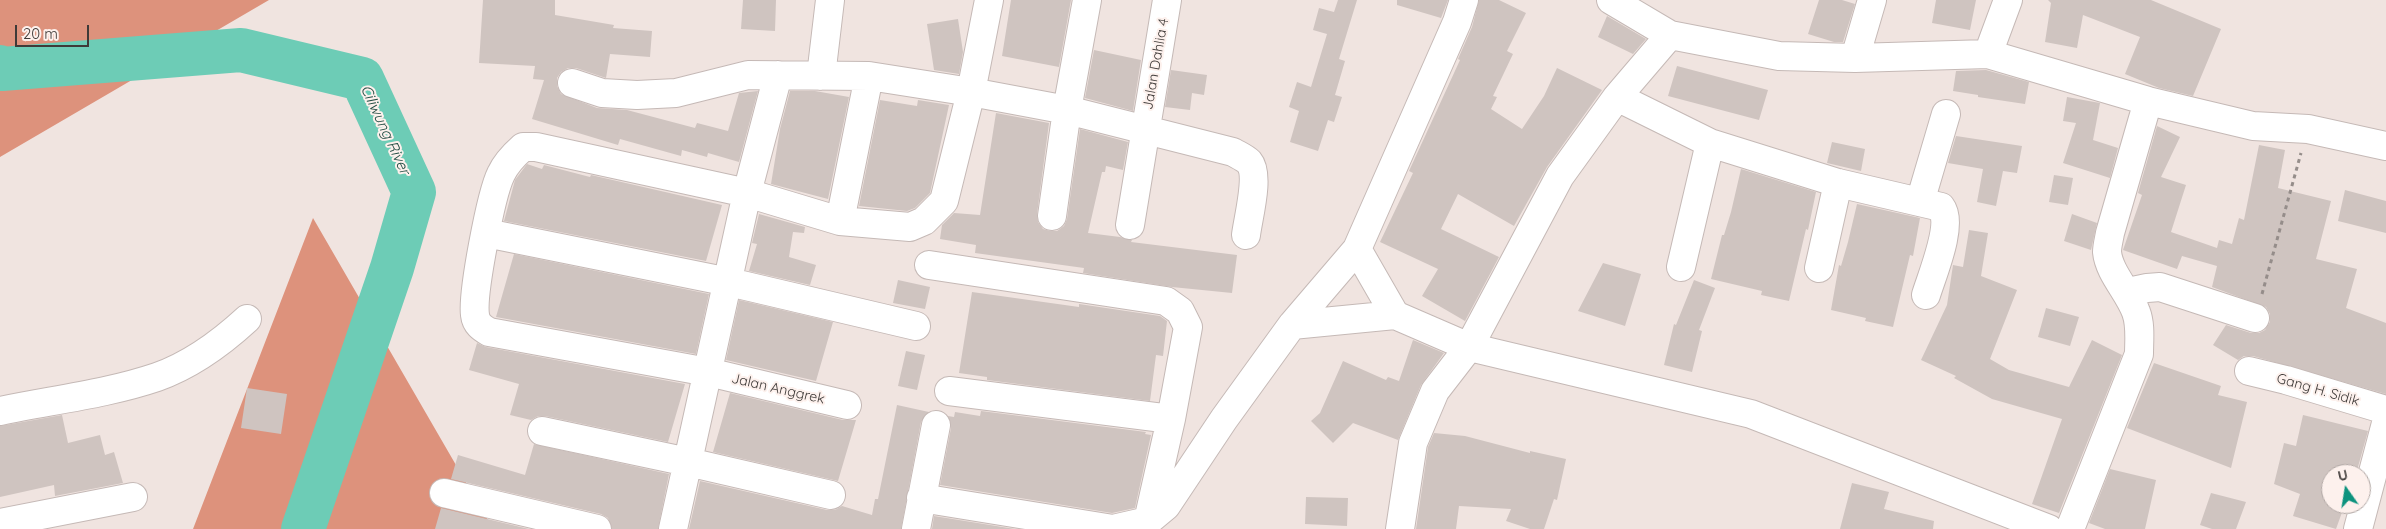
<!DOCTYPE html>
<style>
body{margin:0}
#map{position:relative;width:2386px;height:529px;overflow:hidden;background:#f0e4e0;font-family:Quicksand,sans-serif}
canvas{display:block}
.north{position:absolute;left:2321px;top:464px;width:50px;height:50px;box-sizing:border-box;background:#fdf1ed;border:1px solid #b1a8a5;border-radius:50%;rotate:347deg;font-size:14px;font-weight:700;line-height:20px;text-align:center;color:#3e3a38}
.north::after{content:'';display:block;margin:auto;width:18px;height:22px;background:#0d937e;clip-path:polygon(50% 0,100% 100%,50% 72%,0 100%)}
.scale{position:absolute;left:15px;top:25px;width:74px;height:22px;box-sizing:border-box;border:2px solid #3e3a38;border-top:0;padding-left:6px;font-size:15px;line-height:18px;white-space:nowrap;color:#3e3a38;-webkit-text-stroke:4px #fdf1ed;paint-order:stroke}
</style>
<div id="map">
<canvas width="2386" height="529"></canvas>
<div class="north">U</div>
<div class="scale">20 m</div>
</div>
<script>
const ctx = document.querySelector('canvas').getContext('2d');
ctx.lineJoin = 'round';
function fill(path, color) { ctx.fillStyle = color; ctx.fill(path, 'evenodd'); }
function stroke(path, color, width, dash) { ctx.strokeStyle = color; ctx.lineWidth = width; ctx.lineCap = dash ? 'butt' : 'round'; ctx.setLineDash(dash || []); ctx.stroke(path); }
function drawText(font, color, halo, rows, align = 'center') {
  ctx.font = font + ' Quicksand,sans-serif'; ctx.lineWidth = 4; ctx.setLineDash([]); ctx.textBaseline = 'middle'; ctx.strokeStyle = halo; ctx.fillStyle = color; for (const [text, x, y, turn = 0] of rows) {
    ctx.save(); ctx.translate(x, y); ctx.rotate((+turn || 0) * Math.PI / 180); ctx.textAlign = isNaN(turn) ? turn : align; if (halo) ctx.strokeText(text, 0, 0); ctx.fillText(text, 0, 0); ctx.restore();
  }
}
fill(new Path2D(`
 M0 0H269L0 157Z
 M313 218 493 529H193Z`), '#dd927c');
stroke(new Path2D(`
 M0 67 2 69 241 50 362 79 414 192 392 268 303 529`), '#6dccb6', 44);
fill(new Path2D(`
 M483 0H555V15L614 25 613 28 652 31 650 57 610 54 606 78 576 68H568L561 72 557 78V86L561 94 597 108 627 110 695 128 697 123 728 131 739 93 758 91 739 162 708 153 707 157 682 150 681 156 620 139 618 145 532 119 544 80 533 79 535 66 479 63Z
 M743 0H776L775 31 741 29Z
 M1011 0H1071L1059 67 1002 56Z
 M1338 0H1357L1339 59 1345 61 1335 95 1342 97 1334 122 1328 120 1318 151 1290 142 1299 111 1289 107 1297 82 1311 87 1327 34 1313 30 1319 8 1334 12Z
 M1397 0H1448L1441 18 1397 5Z
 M1479 0H1499L1526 13 1507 51 1513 54 1493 96 1497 97 1491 109 1522 129 1544 96 1557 68 1602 90 1547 167 1514 226 1458 194 1441 229 1499 257 1465 321 1422 296 1438 269 1380 242 1413 173 1409 171 1460 60 1458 59 1472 27Z
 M1819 0H1842L1855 4 1843 42H1834L1808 34Z
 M1936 0H1976L1970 30 1932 23Z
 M2048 0H2151L2221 29 2193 96 2159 88 2125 74 2140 37 2083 15 2077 48 2045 42 2051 3Z
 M1607 16 1646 39 1633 54 1598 37Z
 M958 19 963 52 959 74 934 70 927 24Z
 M1094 50 1141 60 1133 111 1085 98Z
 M1677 66 1768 90 1759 120 1668 96Z
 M1171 70 1207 75 1204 95 1192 93 1190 110 1165 107Z
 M1986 70 2029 82 2025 104 1978 97V95L1953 91 1956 71Z
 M790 91H815L849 97 828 199 771 184 780 129Z
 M2067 97 2100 103 2093 140 2118 148 2110 178 2063 163 2076 123 2063 121Z
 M880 100 917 106 918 100 949 105 930 193 915 208 907 211 859 206Z
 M996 113 1049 123 1037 214 1038 222 1043 229 1050 231H1057L1064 226 1067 219 1080 129 1128 142 1123 170 1106 166 1105 172H1102L1088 233 1120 237 1132 240 1131 242 1237 255 1232 293 1172 287 1083 273 1084 268 975 253 976 245 940 239 942 225 954 213 980 215Z
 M2157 126 2180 137 2161 177 2186 185 2171 232 2217 248 2219 240 2232 244 2239 218 2244 220 2259 145 2285 150 2278 188 2331 201 2316 259 2357 269 2346 308 2386 323V394L2253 356H2244L2238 360 2213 345 2226 325 2251 333H2259L2265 330 2270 322V314L2266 307 2212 287 2217 266 2182 256 2177 269 2123 250 2142 195 2138 193Z
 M1956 136 2022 146 2017 173 2003 171 1996 206 1977 202 1983 169 1948 163Z
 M1832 142 1865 149 1861 171 1827 163Z
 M527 164 542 169 544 165 590 177 591 175 722 205 706 261 504 221 515 180Z
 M1741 169 1816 192 1808 230 1806 229 1789 301 1761 295 1762 291 1711 279 1722 235H1724L1731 212Z
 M2054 175 2073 178 2068 205 2049 202Z
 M2345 190 2386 201V233L2338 221Z
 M1857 204 1920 218 1913 256 1910 255 1893 327 1865 321 1866 318 1831 310 1839 265 1841 266 1848 242Z
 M759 214 805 227 804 233 793 232 789 257 816 265 810 285 749 271 757 244 752 243Z
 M2072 214 2097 223 2091 250 2064 241Z
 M1969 230 1988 233 1981 276 2017 290 1990 359 2009 370 2069 387 2092 340 2122 355 2059 513 2032 504 2062 419 1992 399 1954 378 1956 376 1921 360 1947 305 1953 265 1963 267Z
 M514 254 709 294 696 354 496 317Z
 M1603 263 1641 274 1625 326 1578 311Z
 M898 280 930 287 925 309 893 303Z
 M1694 280 1715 288 1699 330 1702 331 1692 372 1664 365 1674 324 1676 325Z
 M972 292 1079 307V304L1160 316 1167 321 1163 356 1156 355 1150 401 987 380V377L959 373Z
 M739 300 833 322 816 381 726 360Z
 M2046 308 2079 317 2070 346 2038 337Z
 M1413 340 1444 353 1421 385 1398 440 1353 423 1333 443 1311 421 1320 413 1343 361 1386 380 1388 377 1399 381Z
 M477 343 486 347 685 384 668 442 545 416H538L531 420 510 415 519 384 469 370Z
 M906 351 925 355 917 390 898 386Z
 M2154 363 2221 386 2218 395 2247 402 2231 468 2127 428Z
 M247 388 287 394 281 434 241 428Z
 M730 393 843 420H856L838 481 713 452Z
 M897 405 929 412 921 422 901 529H689L700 481 827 510H835L842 506 872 515 875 499H878Z
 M981 411 1146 432 1145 434 1151 435 1135 508 1112 513 940 485 951 428 948 416 954 417 955 412 980 416Z
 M62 415 68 443 100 435 105 455 114 452 123 483 55 496 54 485 0 497V426Z
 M2303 415 2368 431 2356 474H2331V504H2345L2336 529 2293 516 2300 494 2274 484 2284 443 2296 446Z
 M1434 433 1465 436 1530 453V451L1566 459 1557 500 1554 499 1544 529H1530L1506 521 1511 509 1459 506 1456 529H1416L1428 447Z
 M534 444 669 474 658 529H612L608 518 601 514 451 479 458 455 525 475Z
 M2110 469 2156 480 2145 529H2105L2089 523Z
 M1852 483 1889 492 1884 509 1934 521 1933 529H1840Z
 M2211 493 2246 502 2236 529H2212L2200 525Z
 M1306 497 1348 498 1347 526 1305 524Z
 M441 508 529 529H435Z
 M934 516 1015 529H932Z`), '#cfc4c0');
const street = new Path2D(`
 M1611 0 1670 35 1779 56 1855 58 1988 54 2148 101 2253 126 2308 129 2386 146
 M1988 54 2008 0
 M1855 58 1872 0
 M821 76 830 0
 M572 83 602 93 637 95 676 93 748 75 869 76 971 92 1067 110 1233 152C1238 155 1245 158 1249 162 1260 175 1248 218 1246 235
 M1617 97 1710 143 1838 183 1941 207C1954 224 1932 275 1926 295
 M1920 202 1946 114
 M1052 216 1067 110 1087 0
 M840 221 869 76
 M1130 225 1167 0
 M486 233 729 282 916 326
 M1357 249 1395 315
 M929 265 1166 301 1180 311 1188 327 1171 419 1148 521
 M1681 267 1710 143
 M1819 268 1838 183
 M2128 292 2147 288 2160 287 2255 318
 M1292 325 1395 315 1469 347 1751 414 2049 529
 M2249 371 2286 380 2386 410
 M949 391 1171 419
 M847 405 708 372 489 332C482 328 476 324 475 315 472 294 491 194 501 174 506 163 514 155 523 147H536L747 193 840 221 910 227 924 221 944 201 971 92 989 0
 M0 411C52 400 107 394 157 377 191 365 222 342 247 319
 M542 431 688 462 831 495
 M444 493 597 529
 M921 498 1113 529 1148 521 1166 506 1224 419 1292 325 1357 249 1457 22 1464 0
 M0 523 133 497
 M673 529 747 193 778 75
 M916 529 936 425
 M1400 529 1413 443 1435 391 1469 347 1560 176 1617 97 1670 35
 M2070 529 2139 354C2139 340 2141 325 2136 312 2129 292 2109 273 2107 252 2107 246 2109 239 2110 233L2148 101
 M2358 529 2386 423`);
stroke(street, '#c5b9b6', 30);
stroke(new Path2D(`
 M2262 294 2301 153`), '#958d8a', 3, [4, 4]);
stroke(street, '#fff', 28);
drawText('14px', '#3e3a38', '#fdf1ed', [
 ["Jalan Dahlia 4",1156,64,-80],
 ["Jalan Anggrek",778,389,13],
 ["Gang H. Sidik",2318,390,16]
]);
drawText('italic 15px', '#214c42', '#fdf1ed', [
 ["Ciliwung River",385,130,65]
]);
</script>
